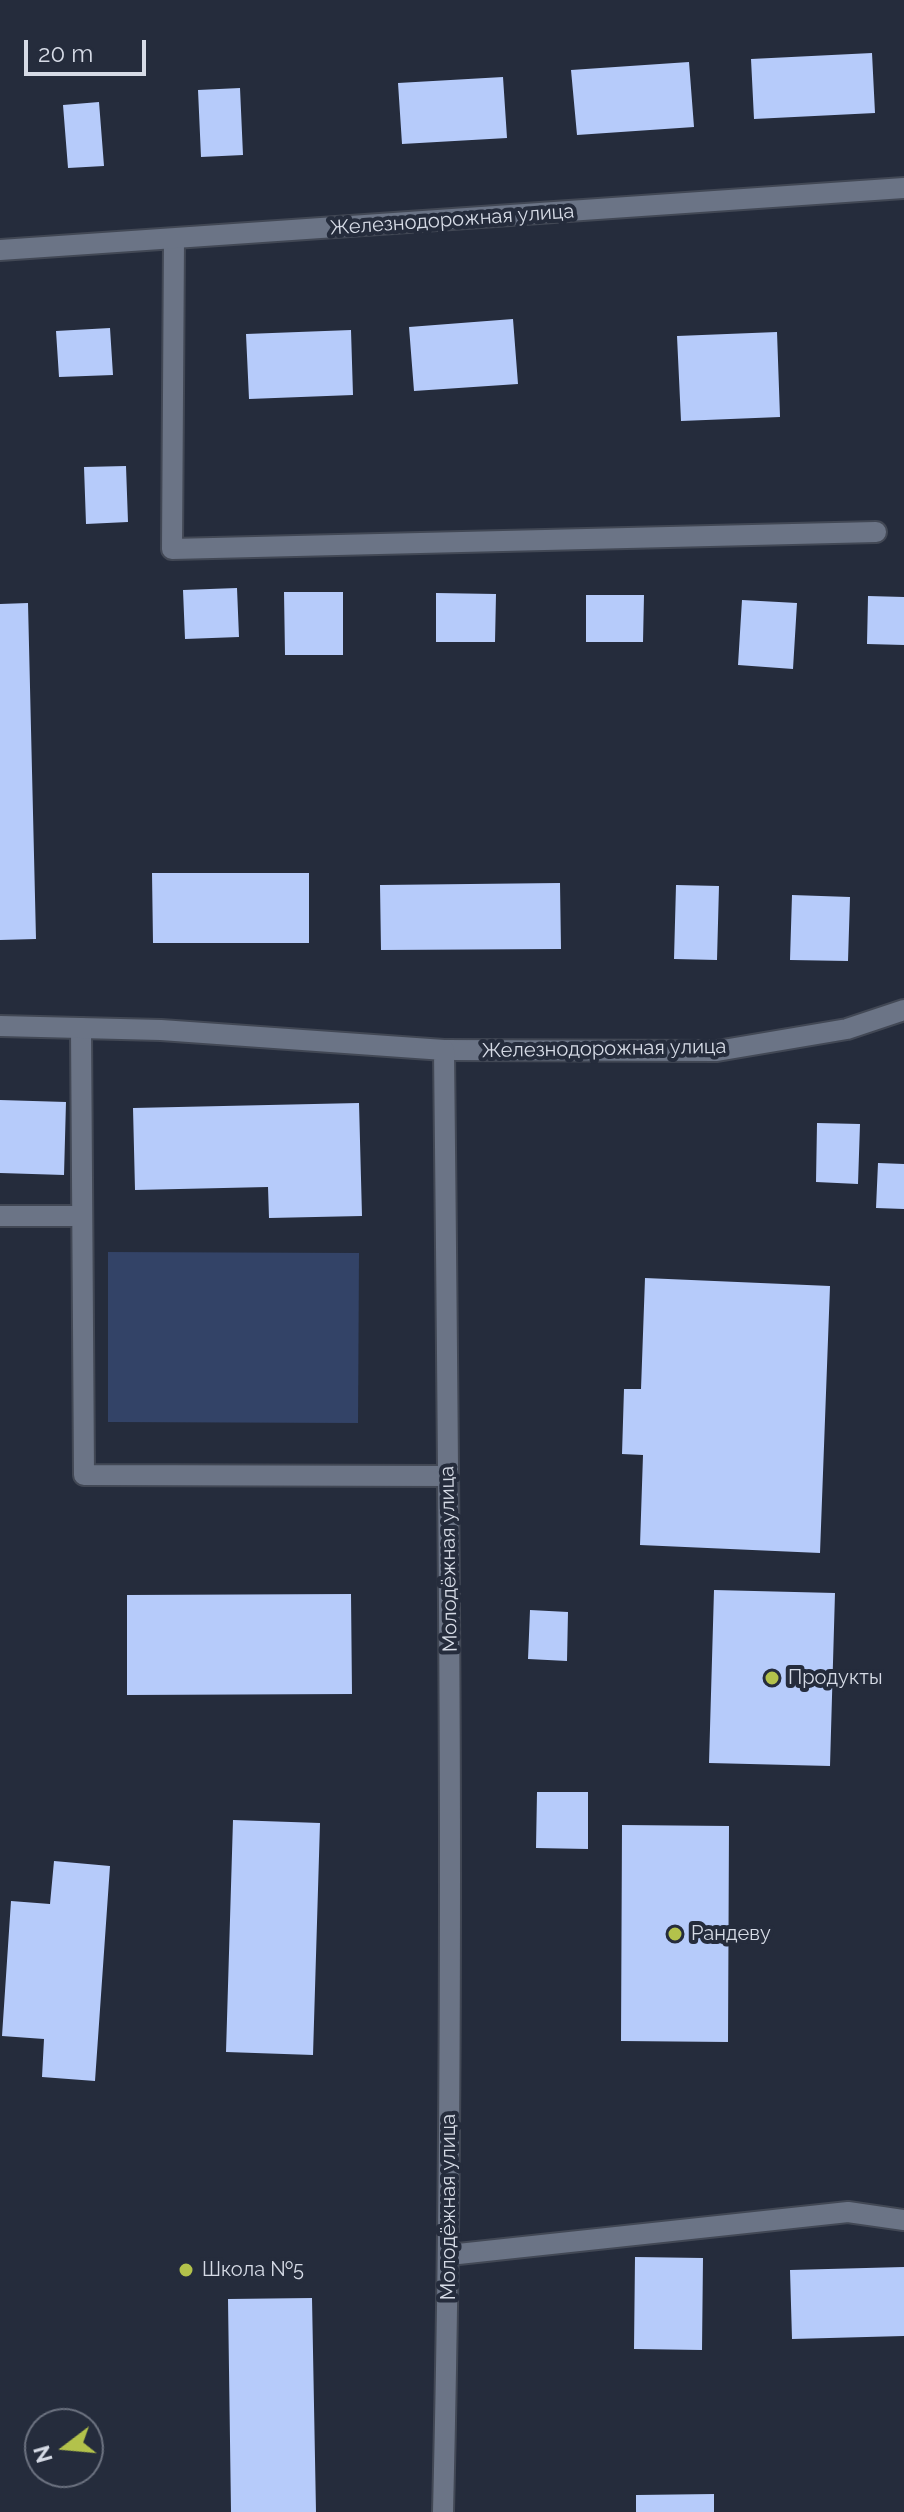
<!DOCTYPE html>
<meta charset="utf-8">
<style>
body{margin:0}
#map{position:relative;width:904px;height:2512px;overflow:hidden;background:#252c3c;font-family:Raleway,sans-serif}
canvas{display:block}
.north{position:absolute;left:24px;top:2408px;width:80px;height:80px;box-sizing:border-box;background:#252c3c;border:2px solid #6c7280;border-radius:50%;rotate:254deg;font-size:22px;font-weight:700;line-height:32px;text-align:center;color:#d6dbe6}
.north::after{content:'';display:block;margin:auto;width:28px;height:36px;background:#b3c24b;clip-path:polygon(50% 0,100% 100%,50% 72%,0 100%)}
.scale{position:absolute;left:24px;top:40px;width:122px;height:36px;box-sizing:border-box;border:4px solid #d6dbe6;border-top:0;padding-left:10px;font-size:24px;line-height:28px;white-space:nowrap;color:#d6dbe6;-webkit-text-stroke:6px #252c3c;paint-order:stroke}
</style>
<div id="map">
<canvas width="904" height="2512"></canvas>
<div class="north">N</div>
<div class="scale">20 m</div>
</div>
<script>
const ctx = document.querySelector('canvas').getContext('2d');
ctx.lineJoin = 'round';
function fill(path, color) { ctx.fillStyle = color; ctx.fill(path, 'evenodd'); }
function stroke(path, color, width, dash) { ctx.strokeStyle = color; ctx.lineWidth = width; ctx.lineCap = dash ? 'butt' : 'round'; ctx.setLineDash(dash || []); ctx.stroke(path); }
function drawText(font, color, halo, rows, align = 'center') {
  ctx.font = font + ' Raleway,sans-serif'; ctx.lineWidth = 8; ctx.setLineDash([]); ctx.textBaseline = 'middle'; ctx.strokeStyle = halo; ctx.fillStyle = color; for (const [text, x, y, turn = 0] of rows) {
    ctx.save(); ctx.translate(x, y); ctx.rotate((+turn || 0) * Math.PI / 180); ctx.textAlign = isNaN(turn) ? turn : align; if (halo) ctx.strokeText(text, 0, 0); ctx.fillText(text, 0, 0); ctx.restore();
  }
}
fill(new Path2D(`
 M108 1252 359 1253 358 1423 108 1422Z`), '#334367');
fill(new Path2D(`
 M872 53 875 113 754 119 751 59Z
 M689 62 694 127 577 135 571 70Z
 M503 77 507 138 402 144 398 83Z
 M240 88 243 155 201 157 198 90Z
 M99 102 104 166 68 168 63 105Z
 M513 319 518 384 414 391 409 327Z
 M110 328 113 375 59 377 56 331Z
 M351 330 353 395 249 399 246 334Z
 M777 332 780 417 681 421 677 336Z
 M126 466 128 522 86 524 84 467Z
 M237 588 239 637 185 639 183 590Z
 M284 592H343V655H285Z
 M436 593 496 594 495 642H436Z
 M586 595H644L643 642H586Z
 M868 596 904 597V645L867 644Z
 M742 600 797 603 793 669 738 665Z
 M28 603 36 939 0 940V604Z
 M152 873H309V943H153Z
 M560 883 561 949 381 950 380 885Z
 M676 885 719 886 717 960 674 959Z
 M792 895 850 897 848 961 790 960Z
 M0 1100 66 1102 64 1175 0 1173Z
 M359 1103 362 1216 269 1218 268 1187 135 1190 133 1108Z
 M817 1123 860 1124 858 1184 816 1182Z
 M878 1163 904 1164V1209L876 1208Z
 M645 1278 830 1286 820 1553 640 1545 643 1455 622 1454 624 1389H641Z
 M714 1590 835 1593 830 1766 709 1763Z
 M351 1594 352 1694 127 1695V1595Z
 M530 1610 568 1612 567 1661 528 1659Z
 M537 1792H588V1849L536 1848Z
 M233 1820 320 1823 313 2055 226 2052Z
 M622 1825 729 1826 728 2042 621 2041Z
 M54 1861 110 1866 95 2081 42 2077 44 2039 2 2036 11 1901 50 1904Z
 M635 2257 703 2258 702 2350 634 2349Z
 M904 2267V2336L792 2339 790 2270Z
 M312 2298 316 2512H231L228 2299Z
 M714 2494V2512H636V2495Z`), '#b6cbfa');
const service = new Path2D(`
 M174 239 172 549 876 532
 M81 1028 84 1475 448 1476
 M0 1216H82
 M449 2255 848 2212 904 2220`);
const minor = new Path2D(`
 M0 250 904 188
 M444 1050 717 1051 847 1029 904 1010`);
const tertiary = new Path2D(`
 M0 1026 161 1030 444 1050C449 1537 455 2025 443 2512`);
stroke(service, '#424855', 24);
stroke(minor, '#424855', 24);
stroke(tertiary, '#424855', 24);
stroke(service, '#6b7486', 20);
stroke(minor, '#6b7486', 20);
stroke(tertiary, '#6b7486', 20);
for (const [x, y, r, color] of [
 [772,1678,8,"#b3c24b"],
 [675,1934,8,"#b3c24b"],
 [186,2270,8,"#b3c24b"]
]) { const dot = new Path2D(); dot.arc(x, y, r, 0, 2 * Math.PI); ctx.fillStyle = color; ctx.fill(dot); stroke(dot, '#252c3c', 3); }
drawText('20px', '#d6dbe6', '#252c3c', [
 ["Железнодорожная улица",452,220,-4],
 ["Железнодорожная улица",604,1049,-1],
 ["Молодёжная улица",449,1559,-91],
 ["Молодёжная улица",449,2207,-90]
]);
drawText('20px', '#d6dbe6', '#252c3c', [
 ["Продукты",788,1678],
 ["Рандеву",691,1934],
 ["Школа №5",202,2270]
], 'left');
</script>
